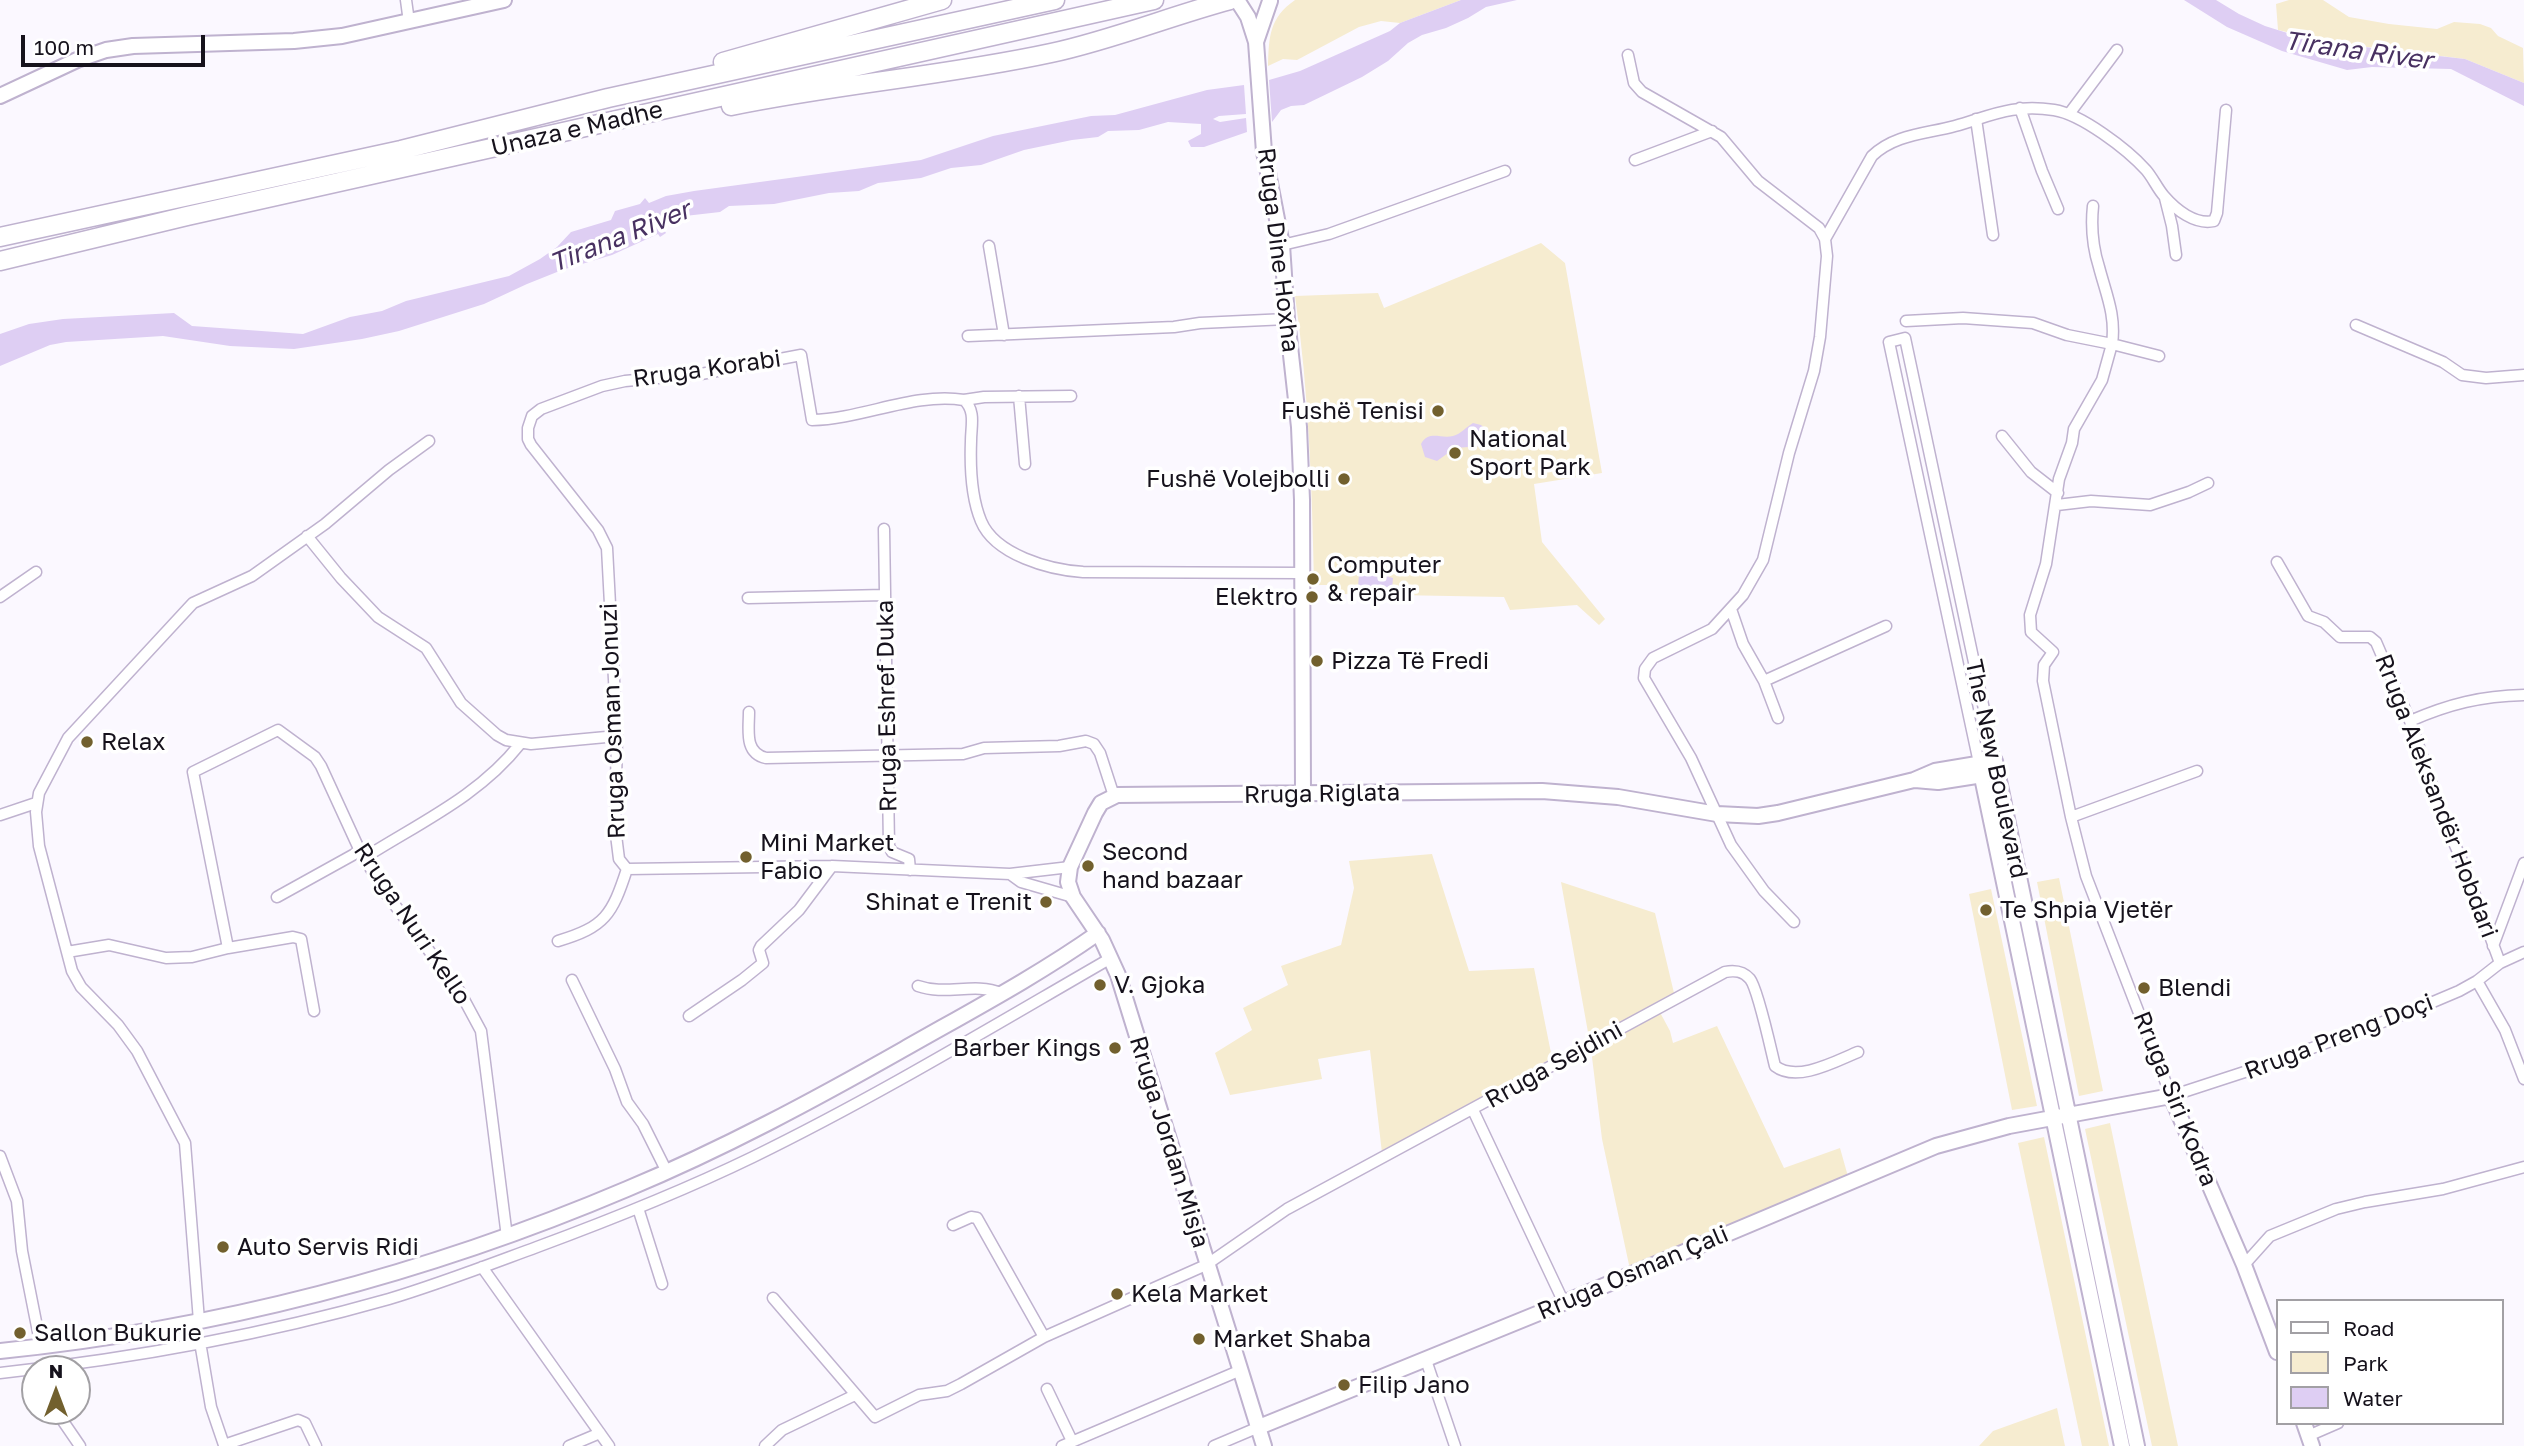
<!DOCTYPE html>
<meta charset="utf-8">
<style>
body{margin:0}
#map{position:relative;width:2524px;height:1446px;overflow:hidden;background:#fbf8ff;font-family:"Golos Text",sans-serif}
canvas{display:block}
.legend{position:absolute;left:2276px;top:1299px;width:228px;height:126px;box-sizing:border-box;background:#fff;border:2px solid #a2a0a4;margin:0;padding:9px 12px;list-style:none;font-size:21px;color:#16121c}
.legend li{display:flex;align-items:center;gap:14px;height:35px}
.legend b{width:35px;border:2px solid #a2a0a4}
.north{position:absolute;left:21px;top:1355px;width:70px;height:70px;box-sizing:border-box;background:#fff;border:2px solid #a2a0a4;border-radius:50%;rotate:0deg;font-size:19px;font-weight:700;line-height:28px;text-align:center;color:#16121c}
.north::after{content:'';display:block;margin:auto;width:24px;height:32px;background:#72602e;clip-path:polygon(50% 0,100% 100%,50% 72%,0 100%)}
.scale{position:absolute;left:21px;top:35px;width:184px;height:32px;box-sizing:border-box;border:4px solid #16121c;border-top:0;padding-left:9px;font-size:21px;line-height:24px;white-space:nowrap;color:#16121c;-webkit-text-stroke:5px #fff;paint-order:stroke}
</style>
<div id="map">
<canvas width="2524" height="1446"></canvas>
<ul class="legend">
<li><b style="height:9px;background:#fff"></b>Road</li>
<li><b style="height:19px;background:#f6ecd0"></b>Park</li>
<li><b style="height:19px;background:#decef3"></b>Water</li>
</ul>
<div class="north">N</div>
<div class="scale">100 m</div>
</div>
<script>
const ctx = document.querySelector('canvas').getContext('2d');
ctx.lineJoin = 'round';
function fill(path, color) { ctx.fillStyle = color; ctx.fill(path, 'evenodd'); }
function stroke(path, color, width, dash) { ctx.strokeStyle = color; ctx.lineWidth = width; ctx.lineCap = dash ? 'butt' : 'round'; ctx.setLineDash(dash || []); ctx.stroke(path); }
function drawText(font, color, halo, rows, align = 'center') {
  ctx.font = font + ' "Golos Text",sans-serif'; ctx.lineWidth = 7; ctx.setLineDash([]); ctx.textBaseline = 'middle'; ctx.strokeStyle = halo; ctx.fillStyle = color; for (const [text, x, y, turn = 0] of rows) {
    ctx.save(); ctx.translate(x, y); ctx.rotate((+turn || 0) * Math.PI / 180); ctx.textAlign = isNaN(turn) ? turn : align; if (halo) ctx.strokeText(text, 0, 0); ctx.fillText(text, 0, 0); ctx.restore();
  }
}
fill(new Path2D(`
 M1295 0H1461L1400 23 1381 21 1359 27 1297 60 1283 59 1268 66C1269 37 1269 18 1295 0Z
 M2289 0H2323L2349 17 2389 24 2437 29 2454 22 2480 24 2491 28 2498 36 2523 48 2524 83 2465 59 2334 43 2278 30 2276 4Z
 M1541 243 1565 263 1602 473 1534 484 1542 542 1605 619 1599 625 1577 605 1510 610 1504 597 1341 594 1340 585H1314C1312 488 1309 392 1295 296L1378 293 1384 308Z
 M1432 854 1469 971 1534 968 1552 1058 1382 1153 1370 1050 1318 1059 1322 1079 1230 1095 1215 1053 1252 1030 1243 1008 1288 985 1281 966 1341 945 1354 888 1349 861Z
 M2059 878 2103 1091 2079 1096 2037 882Z
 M1561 882 1655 913 1674 993 1655 1003 1670 1031 1673 1043 1717 1026 1784 1168 1840 1148 1849 1180 1631 1274 1602 1139 1591 1049Z
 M1991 889 2037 1106 2012 1110 1969 894Z
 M2110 1123 2178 1446H2152L2085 1129Z
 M2044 1137 2109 1446H2082L2018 1143Z
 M2057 1408 2065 1446H1979L1993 1431Z`), '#f6ecd0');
fill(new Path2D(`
 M1461 0H1517L1486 7 1468 18 1446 28 1422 35 1408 43 1388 61 1362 77 1304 105 1291 106 1281 110 1272 122 1269 80 1300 71 1390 31 1400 23Z
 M2184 0H2216L2239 14 2265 26 2297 36 2378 49 2465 59 2524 83V106L2451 69 2372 67 2347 70 2282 51 2227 27Z
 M1244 85 1246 114 1219 116 1213 119 1220 122 1246 118 1247 132 1204 147H1191L1188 141 1201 134V124L1168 122 1139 130 1108 131 1098 137 1072 140 1024 150 981 165 951 168 921 178 878 183 859 191 829 193 774 204 729 206 720 212 685 216 663 228 666 233 660 237 658 234 612 255 562 270 527 284 484 304 399 331 362 339 294 349 230 346 163 336 66 342 50 345 0 366V334L29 324 63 319 174 313 192 326 303 334 350 317 382 311 406 301 509 276 540 259 557 247 571 232 611 220 615 211 640 204 645 198 649 203 666 196 694 191 921 160 993 136 1091 116 1115 115 1207 90Z
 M1473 423 1481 425C1489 431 1489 439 1482 446L1455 448 1437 461 1425 457 1421 444C1429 430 1440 439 1453 436 1461 434 1466 427 1473 423Z
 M1367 571 1372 572 1377 577 1380 572 1387 573 1389 577 1393 578 1392 590 1358 587 1359 574H1363Z`), '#decef3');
const street = new Path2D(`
 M406 0 409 22
 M1628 55 1634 83 1642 92 1721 137 1758 181 1819 228 1825 239 1827 256 1820 337 1814 371 1789 453 1763 560 1743 595 1712 629 1653 658 1645 669 1644 678 1691 758 1731 845 1764 891 1794 922
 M2020 108 2042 171 2058 209
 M2069 114 2117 50
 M1976 119 1993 235
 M1635 160 1712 131
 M2165 198 2172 226 2176 255
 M2093 206C2091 225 2093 248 2099 267 2106 294 2116 315 2112 344L2159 356
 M1825 239 1872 156C1895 134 1926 134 1955 126 1993 115 2013 104 2054 110 2081 114 2127 149 2146 170 2153 178 2157 188 2164 196 2176 210 2195 225 2214 221L2217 213 2226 110
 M1282 245 1329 234 1505 171
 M989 246 1004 335
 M1906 321 1963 318 2033 323 2067 335 2112 344 2102 380 2074 429 2072 443 2059 479 2046 564 2030 615 2031 632 2053 652 2044 665 2043 681 2071 817 2086 876 2171 1096 2266 1065 2407 1013 2459 991 2477 981 2500 963 2524 952
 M2356 325 2443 362 2462 375 2486 378 2524 375
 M968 336 1174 327 1200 323 1287 319
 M1019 396 1025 464
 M964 400 984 397 1071 396
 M2002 436 2031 472 2058 493
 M2057 505 2091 501 2150 505 2189 492 2208 483
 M884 529 889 846 892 852 909 859 910 870
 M307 536 341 578 378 617 426 648 461 703 497 735 506 740 531 744 617 736
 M2277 562 2308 616 2324 622 2340 637H2370L2376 642 2410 721 2446 825 2463 863 2500 963
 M0 597 36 572
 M748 598 885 595
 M1731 609 1743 644 1764 681 1778 718
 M1764 681 1886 626
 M749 712C749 730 744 753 766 758L963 754 984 748 1059 746 1086 741 1094 744 1100 753 1114 796
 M2410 721C2449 704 2481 696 2524 695
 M1979 763 1889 342 1905 338 1995 761
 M0 815 36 803
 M2071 817 2197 771
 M364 858C419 823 479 796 520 744
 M1070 867 1010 874 832 866 627 869 619 859 615 827 617 736 607 548 598 530 531 445 528 439V428L532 416 541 409 602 386 625 381 701 374 801 355 812 420C863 419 914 392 964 400 976 411 971 426 971 441 970 467 971 497 981 521 995 555 1050 570 1083 572L1301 573
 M1010 874 1021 882 1073 897
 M277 897 360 851
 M558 941C605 927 612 915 627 869
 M2493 946 2524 863
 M228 948 193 772 278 730 315 757 321 766 360 851 385 892 460 992 481 1031 507 1237
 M67 952 109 945 166 958 192 957 228 948 293 937 301 939 314 1011
 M572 980 615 1069 627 1102 643 1124 667 1172
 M2477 981 2505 1030 2524 1079
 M918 986C946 996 974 982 1001 993
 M689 1016 742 980 763 963 759 950 761 946 799 910 832 866
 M1473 1110 1564 1303
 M0 1156 17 1201 22 1251 41 1347
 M638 1208 662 1284
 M953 1225 971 1217 977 1218 1044 1337
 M2244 1265 2270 1236 2336 1209 2365 1202 2443 1189 2524 1167
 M482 1267 609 1446
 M773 1298 875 1417 919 1395 947 1391 961 1384 1044 1337 1206 1265 1287 1209 1725 972C1735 970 1743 971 1750 979 1758 989 1771 1050 1775 1066 1797 1083 1836 1061 1858 1052
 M199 1321 185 1143 137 1051 118 1025 81 987 72 971 39 846 36 812 39 793 68 738 193 603 252 576 325 524 389 470 429 441
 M200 1342 211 1407 224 1445 298 1420 305 1423 316 1446
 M1426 1360 1455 1446
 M0 1373C128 1359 266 1334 389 1299 439 1284 488 1265 537 1247 610 1220 683 1191 753 1157 876 1097 993 1026 1111 958
 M1047 1389 1072 1441
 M56 1411 80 1446
 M2308 1436 2338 1423
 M569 1446 600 1433
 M765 1446 782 1430 855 1395
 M1062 1446 1241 1370
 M1214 1446 1259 1427`);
const secondary = new Path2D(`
 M1239 3 1248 17 1256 42 1264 152 1282 245 1287 319 1299 427 1302 500 1303 794
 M1256 42 1270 1
 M0 96 77 60 106 50 133 46 294 41 342 36 504 0
 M1979 763 2122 1446
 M1915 780 1938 782 1989 774
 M0 1351C216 1329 427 1274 627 1189 723 1149 814 1100 904 1049 969 1012 1037 976 1098 933
 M2304 1423 2312 1446
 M1259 1427 1544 1311 1936 1146 2009 1126 2171 1096 2244 1265 2277 1352
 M1264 1446 1118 975 1102 940 1073 897 1068 882 1070 867 1095 813 1101 803 1117 795 1542 791 1618 797 1717 814 1758 816 1778 813 1914 780 1935 771 1995 761 2137 1446`);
const highway = new Path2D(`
 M723 62 942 0
 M731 106C837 84 945 76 1051 53 1112 40 1170 16 1230 0
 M0 237 401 150 608 98 1055 0
 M0 261 187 216 1154 0`);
stroke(street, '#bfb2cf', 13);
stroke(secondary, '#bfb2cf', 18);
stroke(highway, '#bfb2cf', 21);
stroke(street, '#fff', 10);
stroke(secondary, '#fff', 14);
stroke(highway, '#fff', 18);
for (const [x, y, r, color] of [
 [1438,411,7,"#72602e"],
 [1455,453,7,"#72602e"],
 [1344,479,7,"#72602e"],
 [1313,579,7,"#72602e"],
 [1312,597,7,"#72602e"],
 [1317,661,7,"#72602e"],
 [87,742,7,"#72602e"],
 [746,857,7,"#72602e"],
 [1088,866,7,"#72602e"],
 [1046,902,7,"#72602e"],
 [1986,910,7,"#72602e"],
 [1100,985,7,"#72602e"],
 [2144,988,7,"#72602e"],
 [1115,1048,7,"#72602e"],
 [223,1247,7,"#72602e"],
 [1117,1294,7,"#72602e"],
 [20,1333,7,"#72602e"],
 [1199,1339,7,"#72602e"],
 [1344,1385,7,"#72602e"]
]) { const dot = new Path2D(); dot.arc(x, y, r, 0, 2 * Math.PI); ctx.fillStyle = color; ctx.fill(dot); stroke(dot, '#fff', 2.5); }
drawText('24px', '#16121c', '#fff', [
 ["Unaza e Madhe",577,129,-13],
 ["Rruga Dine Hoxha",1278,250,83],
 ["Rruga Korabi",707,369,-8],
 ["Rruga Eshref Duka",887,706,-91],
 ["Rruga Osman Jonuzi",613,721,-92],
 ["The New Boulevard",1996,769,78],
 ["Rruga Riglata",1322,794,-1],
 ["Rruga Aleksandër Hobdari",2436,796,69],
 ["Rruga Nuri Kello",412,924,56],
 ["Rruga Preng Doçi",2339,1037,-21],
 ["Rruga Sejdini",1554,1065,-29],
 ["Rruga Siri Kodra",2175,1099,68],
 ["Rruga Jordan Misja",1169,1142,73],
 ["Rruga Osman Çali",1633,1273,-23]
]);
drawText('24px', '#16121c', '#fff', [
 ["Fushë Tenisi",1424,411,"right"],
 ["National",1469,439],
 ["Sport Park",1469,467],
 ["Fushë Volejbolli",1330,479,"right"],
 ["Computer",1327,565],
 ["& repair",1327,593],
 ["Elektro",1298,597,"right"],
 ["Pizza Të Fredi",1331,661],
 ["Relax",101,742],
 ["Mini Market",760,843],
 ["Fabio",760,871],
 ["Second",1102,852],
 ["hand bazaar",1102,880],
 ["Shinat e Trenit",1032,902,"right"],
 ["Te Shpia Vjetër",2000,910],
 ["V. Gjoka",1114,985],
 ["Blendi",2158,988],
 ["Barber Kings",1101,1048,"right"],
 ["Auto Servis Ridi",237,1247],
 ["Kela Market",1131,1294],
 ["Sallon Bukurie",34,1333],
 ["Market Shaba",1213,1339],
 ["Filip Jano",1358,1385]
], 'left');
drawText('italic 26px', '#483161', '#fff', [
 ["Tirana River",2358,51,8],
 ["Tirana River",620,237,-22]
]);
</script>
